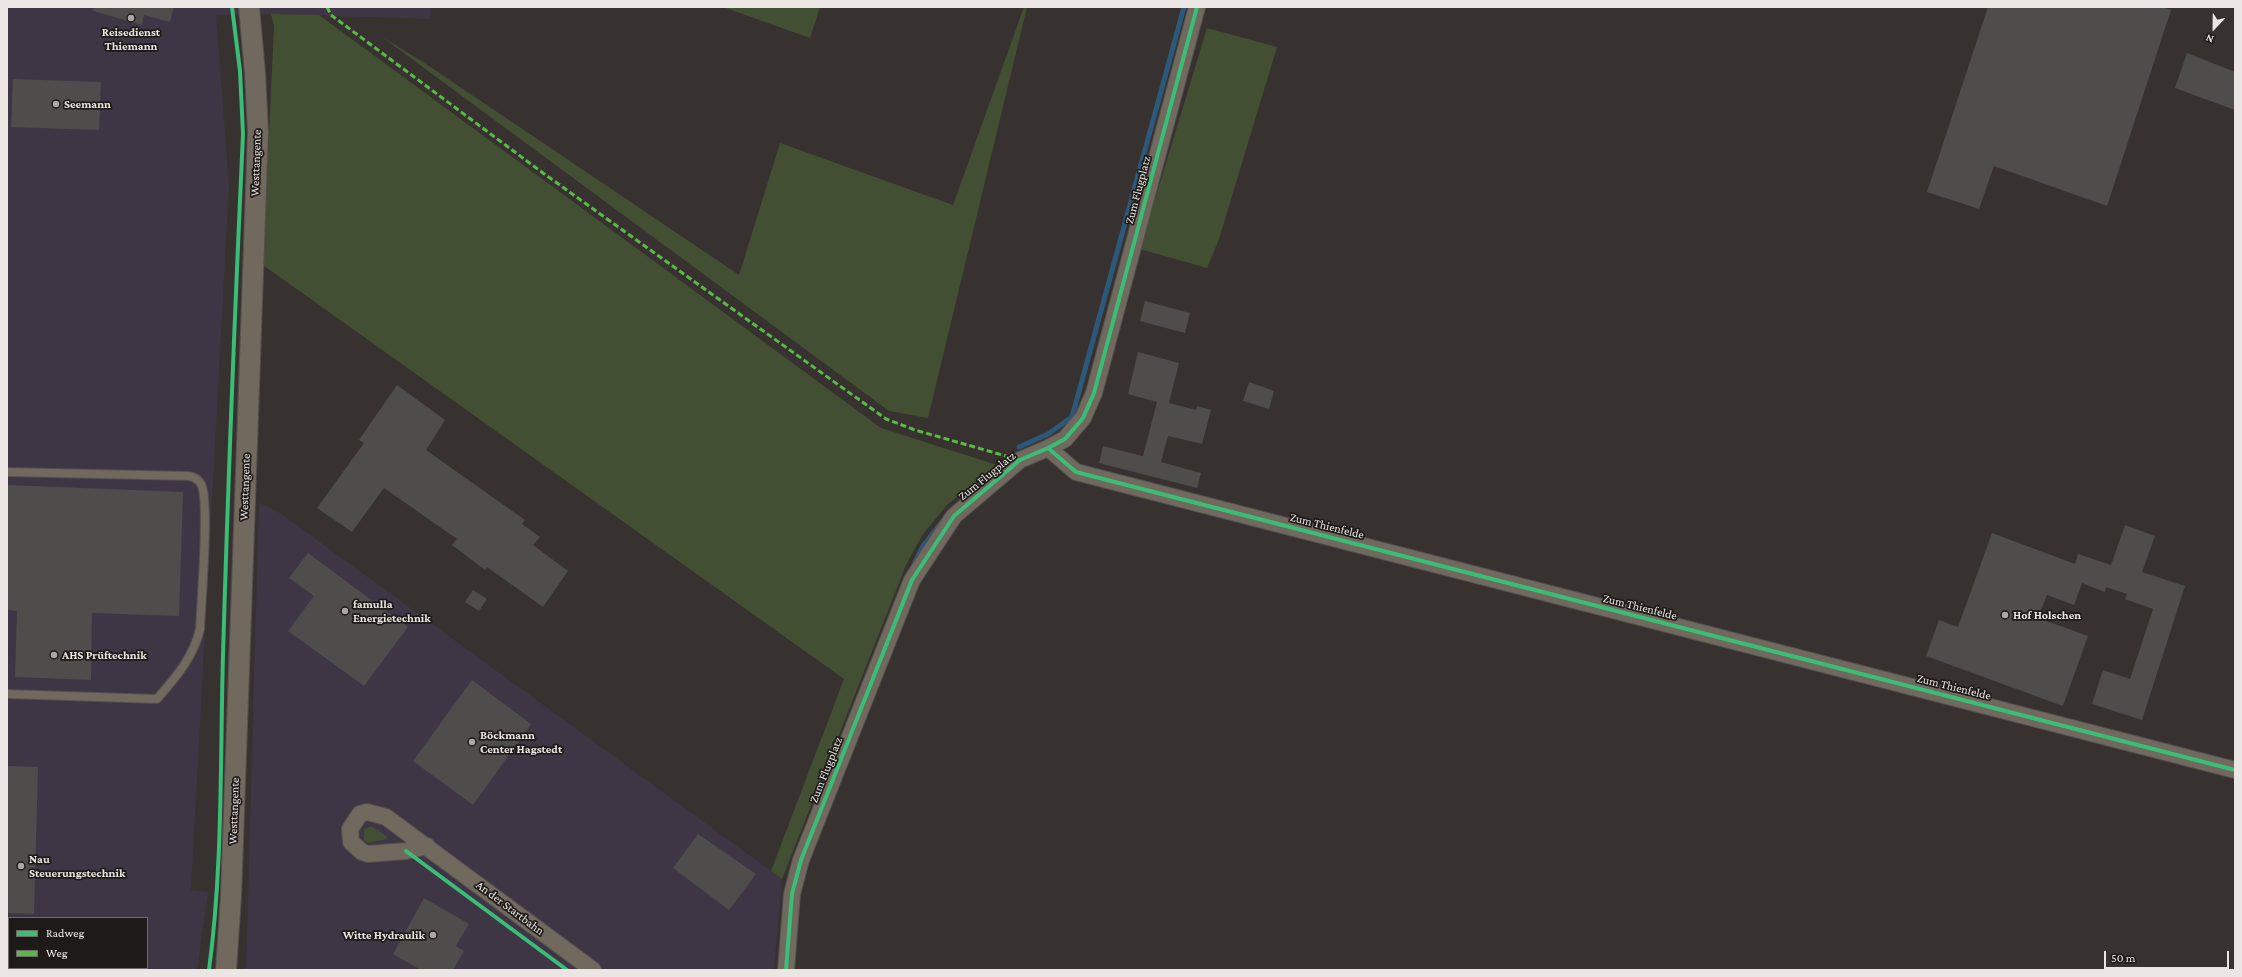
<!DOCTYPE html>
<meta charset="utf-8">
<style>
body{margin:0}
#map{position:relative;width:2242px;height:977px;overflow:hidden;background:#373230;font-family:"Crimson Pro",serif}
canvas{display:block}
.frame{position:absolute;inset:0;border:8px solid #ebe6e3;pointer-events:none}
.legend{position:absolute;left:8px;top:917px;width:140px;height:52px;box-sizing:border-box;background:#1e1a18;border:1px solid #706c69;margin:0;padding:5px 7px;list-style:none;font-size:12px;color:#ebe6e3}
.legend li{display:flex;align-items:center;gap:8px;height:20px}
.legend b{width:20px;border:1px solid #706c69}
.north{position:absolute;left:2194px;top:8px;width:40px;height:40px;-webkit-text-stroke:3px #1e1a18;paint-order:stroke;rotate:202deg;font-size:11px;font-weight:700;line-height:16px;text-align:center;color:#ebe6e3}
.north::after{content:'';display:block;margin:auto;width:14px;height:18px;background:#ebe6e3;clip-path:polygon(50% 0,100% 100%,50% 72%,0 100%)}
.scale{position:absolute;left:2104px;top:951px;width:125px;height:18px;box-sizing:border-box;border:2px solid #ebe6e3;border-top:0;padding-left:5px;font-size:12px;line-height:14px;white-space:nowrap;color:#ebe6e3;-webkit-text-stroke:3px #1e1a18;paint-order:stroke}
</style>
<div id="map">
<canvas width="2242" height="977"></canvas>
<div class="frame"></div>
<ul class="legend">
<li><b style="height:5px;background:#3abd76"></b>Radweg</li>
<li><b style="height:5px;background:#58b947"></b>Weg</li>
</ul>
<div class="north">N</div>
<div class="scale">50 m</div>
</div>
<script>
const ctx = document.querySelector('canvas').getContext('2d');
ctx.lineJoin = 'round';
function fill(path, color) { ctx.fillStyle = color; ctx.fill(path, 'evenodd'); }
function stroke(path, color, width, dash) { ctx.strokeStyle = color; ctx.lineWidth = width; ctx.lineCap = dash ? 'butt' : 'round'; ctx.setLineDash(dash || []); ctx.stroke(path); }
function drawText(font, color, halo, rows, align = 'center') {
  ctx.font = font + ' "Crimson Pro",serif'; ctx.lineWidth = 3.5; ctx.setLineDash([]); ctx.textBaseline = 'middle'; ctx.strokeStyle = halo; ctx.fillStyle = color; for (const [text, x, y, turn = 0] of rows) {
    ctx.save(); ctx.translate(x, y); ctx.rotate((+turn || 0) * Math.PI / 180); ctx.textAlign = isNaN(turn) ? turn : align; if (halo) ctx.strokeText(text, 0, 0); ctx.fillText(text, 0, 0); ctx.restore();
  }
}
fill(new Path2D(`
 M7 7H431L430 19 271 14 216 15 229 185 191 890 208 892 197 970H7ZM9 918H147V968H9Z
 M259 503 280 513 782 879 774 970H246Z`), '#3e3645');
fill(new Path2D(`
 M723 7H820L810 38Z
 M1024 7H1027L928 418 889 411 382 37 426 64 739 275 780 143 953 205Z
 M271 14 319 15 881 428 997 465 948 504 923 534 906 565 782 879 771 871 844 679 263 265 274 26Z
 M1207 28 1277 47 1219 239 1207 268 1140 249Z
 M371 826 386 836 387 839 369 843 364 840V830Z`), '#434f33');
stroke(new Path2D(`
 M1019 447 1048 434 1072 417 1184 7
 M915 562 923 546 948 514`), '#2c597a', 5);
fill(new Path2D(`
 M94 7H174L170 22 144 15 142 25 93 11Z
 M1988 7H2163L2171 10 2107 206 1994 166 1979 209 1927 192Z
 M2187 53 2235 72V110L2175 88Z
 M13 79 101 82 99 130 11 127Z
 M1145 301 1190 313 1185 333 1140 321Z
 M1138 352 1179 363 1169 403 1196 410 1197 406 1211 410 1202 444 1168 436 1161 462 1201 473 1197 488 1099 463 1103 446 1143 456 1157 402 1128 394Z
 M1249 382 1274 391 1269 409 1243 401Z
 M397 385 445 420 426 450 525 520 522 524 540 537 533 545 568 571 543 607 487 567 485 570 452 545 457 539 384 488 352 532 317 508 364 443 359 440Z
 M7 485 183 492 179 616 92 613 91 680 15 677 17 611 7 610Z
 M2125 525 2155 536 2142 572 2185 586 2142 720 2092 704 2103 670 2130 679 2153 609 2125 599 2127 594 2106 587 2105 592 2082 583 2074 605 2047 595 2038 618 2088 636 2063 706 1926 656 1939 620 1958 627 1992 533 2075 564 2078 554 2111 565Z
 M308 553 408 627 364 686 288 631 314 596 289 578Z
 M473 590 487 599 479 611 465 602Z
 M472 680 531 724 473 805 413 761Z
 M7 766 38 767 34 914 7 913Z
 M698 834 756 874 729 910 673 868Z
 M424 898 469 924 456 946 464 951 453 970H421L393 954Z`), '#4f4c4c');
const service = new Path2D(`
 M7 472 189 476C194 477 198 479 201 484 210 499 201 605 200 629 193 658 176 677 157 699L7 694`);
const minor = new Path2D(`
 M1048 448 1076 472 2235 770
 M427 846 406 851 368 854 362 852 351 842 350 829 360 814 367 812 386 817 593 970
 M786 970 792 894 801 860 912 580 954 516 1020 460 1048 448 1065 439 1083 418 1094 393 1197 7`);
const tertiary = new Path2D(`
 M226 970 231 896 258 132 255 73 249 7`);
stroke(service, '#53504d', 10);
stroke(minor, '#53504d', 18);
stroke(tertiary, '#53504d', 22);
stroke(service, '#71685e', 8);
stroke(minor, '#71685e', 16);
stroke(tertiary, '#71685e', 20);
stroke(new Path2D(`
 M327 7 331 15 543 173 886 419 915 430 1020 460`), '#58b947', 3, [6, 3]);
stroke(new Path2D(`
 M1048 448 1076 472 2235 770
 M406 851 567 970
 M209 970C223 866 220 760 223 655 228 481 235 307 243 134L240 71 232 7
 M786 970 792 894 801 860 912 580 954 516 1020 460 1048 448 1065 439 1083 418 1094 393 1197 7`), '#3abd76', 4);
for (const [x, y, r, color] of [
 [131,18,4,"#aca7a4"],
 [56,104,4,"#aca7a4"],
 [345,611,4,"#aca7a4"],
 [2005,615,4,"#aca7a4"],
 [54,655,4,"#aca7a4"],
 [472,742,4,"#aca7a4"],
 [21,866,4,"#aca7a4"],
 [433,935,4,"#aca7a4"]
]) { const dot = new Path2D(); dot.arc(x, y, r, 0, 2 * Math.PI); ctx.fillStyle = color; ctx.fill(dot); stroke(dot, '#1e1a18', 1.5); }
drawText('bold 12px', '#ebe6e3', '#1e1a18', [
 ["Reisedienst",131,32,"center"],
 ["Thiemann",131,46,"center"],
 ["Seemann",64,104],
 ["famulla",353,604],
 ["Energietechnik",353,618],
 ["Hof Holschen",2013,615],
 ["AHS Prüftechnik",62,655],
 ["Böckmann",480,735],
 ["Center Hagstedt",480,749],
 ["Nau",29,859],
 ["Steuerungstechnik",29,873],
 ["Witte Hydraulik",425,935,"right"]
], 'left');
drawText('12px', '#ebe6e3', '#1e1a18', [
 ["Westtangente",256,163,-88],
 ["Zum Flugplatz",1138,190,-75],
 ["Zum Flugplatz",987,476,-39],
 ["Westtangente",245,487,-88],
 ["Zum Thienfelde",1327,526,14],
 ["Zum Thienfelde",1640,607,14],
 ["Zum Thienfelde",1954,687,14],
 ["Zum Flugplatz",826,770,-68],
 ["Westtangente",234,811,-88],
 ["An der Startbahn",510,908,37]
]);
</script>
